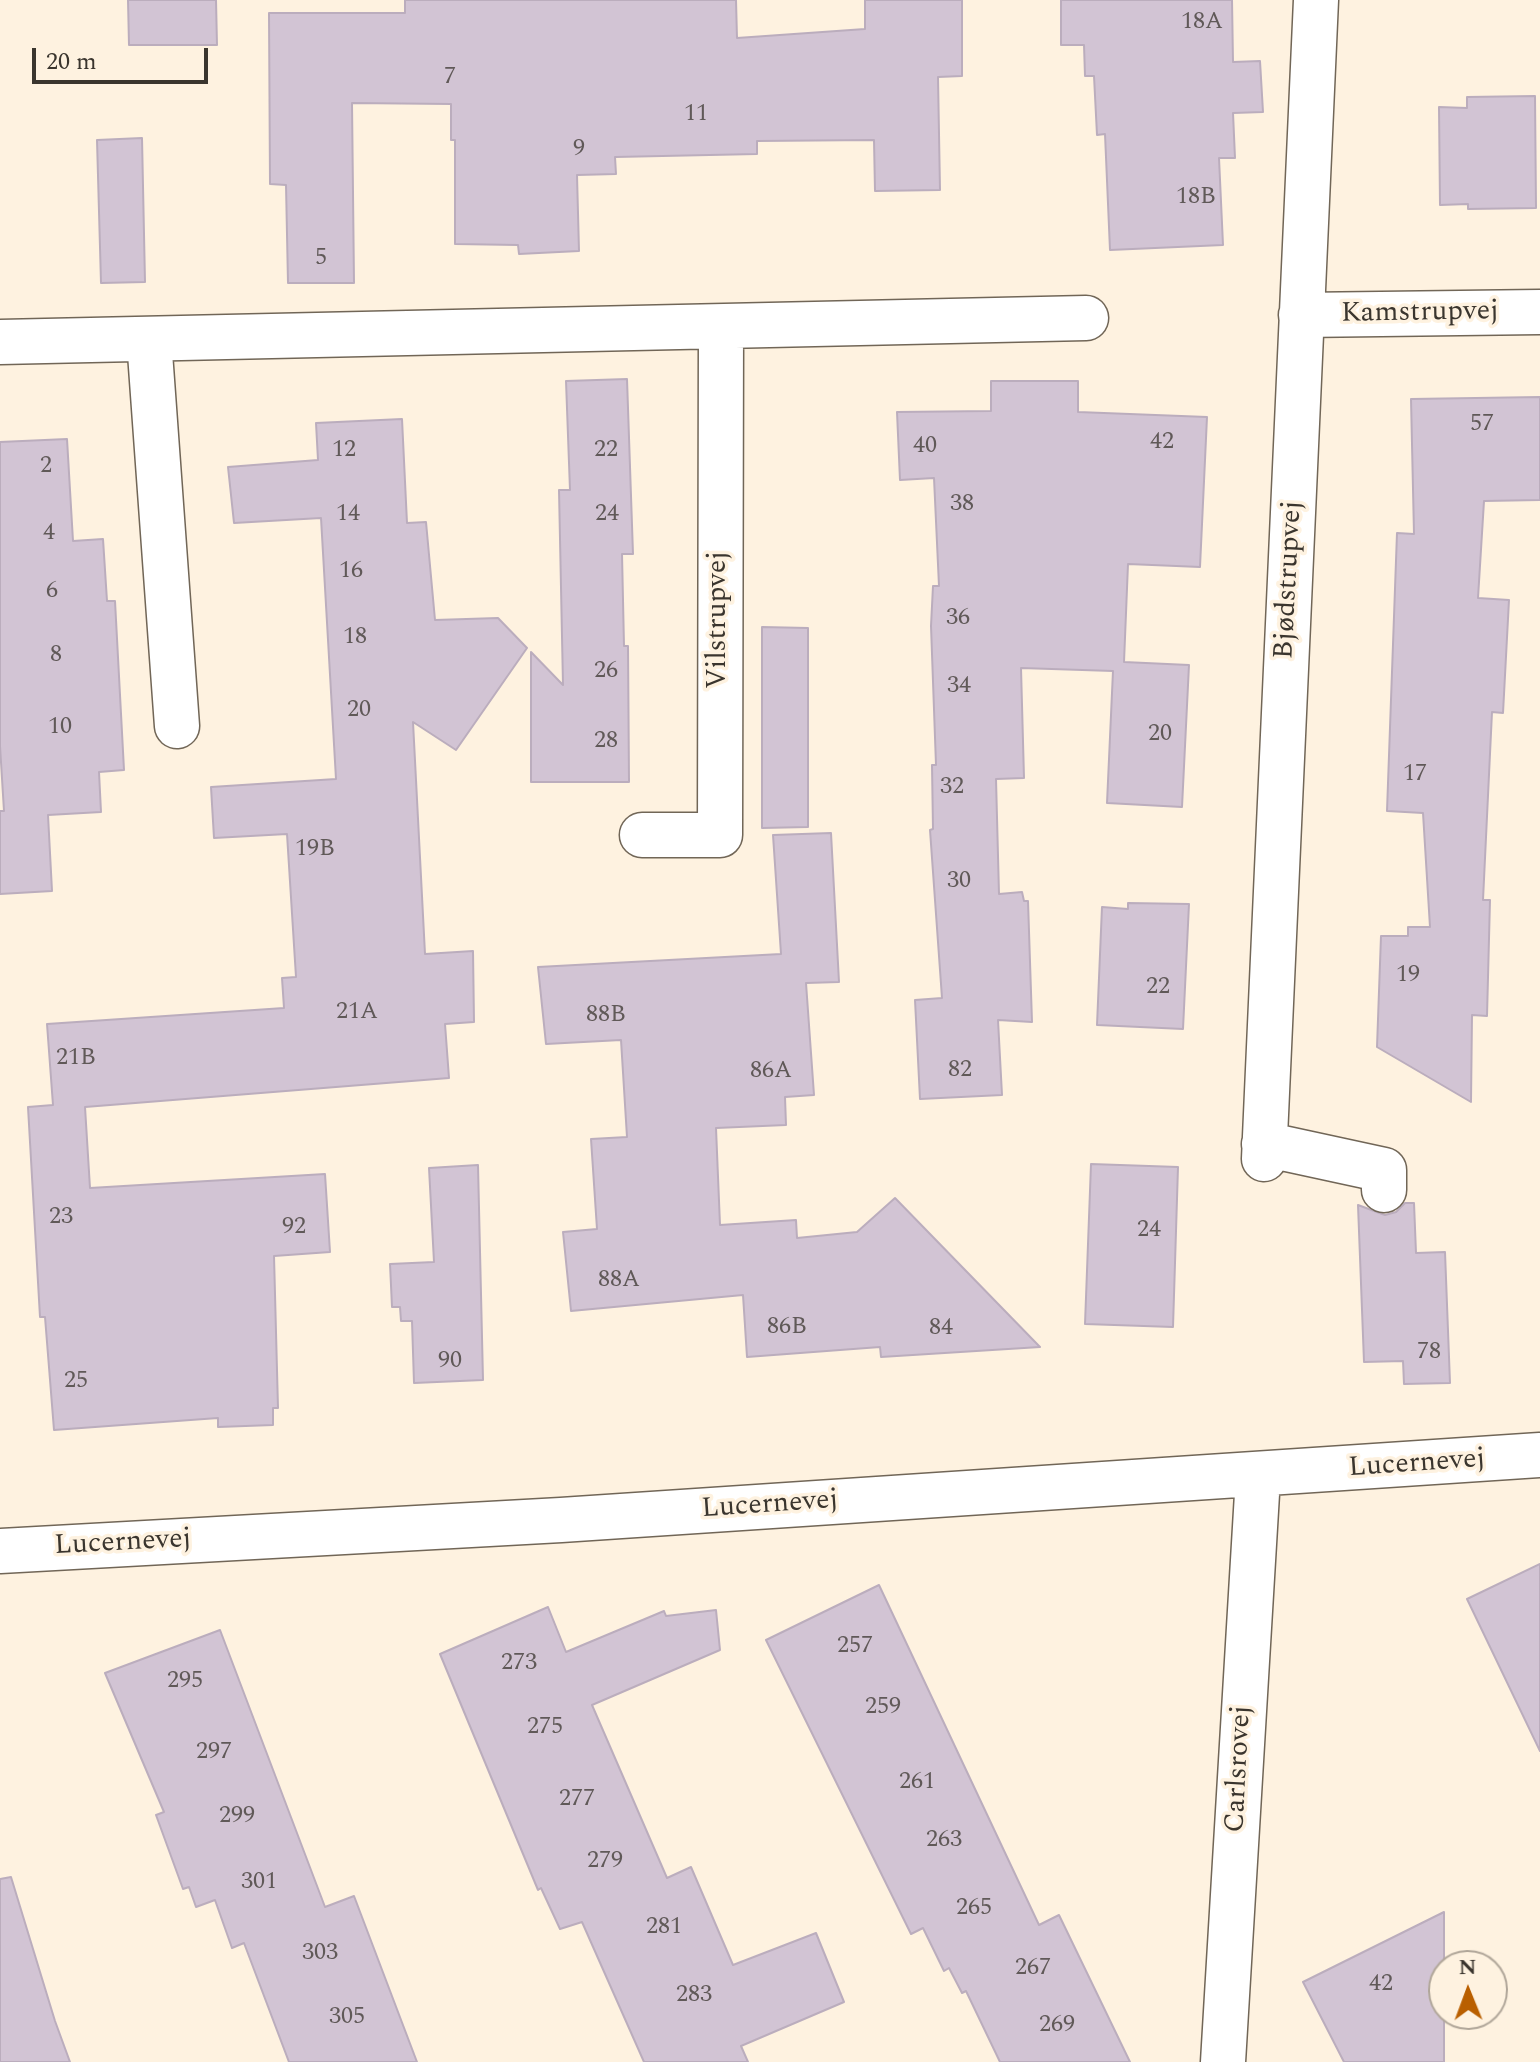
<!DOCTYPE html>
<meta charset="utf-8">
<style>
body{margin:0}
#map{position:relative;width:1540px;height:2062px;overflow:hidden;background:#fef2e0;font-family:Spectral,serif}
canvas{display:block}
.north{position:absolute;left:1428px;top:1950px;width:80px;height:80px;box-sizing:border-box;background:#fef2e0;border:2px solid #b0a699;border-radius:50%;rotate:359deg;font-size:22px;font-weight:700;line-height:32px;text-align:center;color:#3a352e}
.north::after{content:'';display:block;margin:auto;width:28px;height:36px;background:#b95f00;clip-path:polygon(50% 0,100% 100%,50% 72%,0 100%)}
.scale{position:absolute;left:32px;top:48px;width:176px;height:36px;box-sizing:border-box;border:4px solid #3a352e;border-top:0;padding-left:10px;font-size:24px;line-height:28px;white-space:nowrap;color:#3a352e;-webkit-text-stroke:6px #fef2e0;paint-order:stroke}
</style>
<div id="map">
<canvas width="1540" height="2062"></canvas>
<div class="north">N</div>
<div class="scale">20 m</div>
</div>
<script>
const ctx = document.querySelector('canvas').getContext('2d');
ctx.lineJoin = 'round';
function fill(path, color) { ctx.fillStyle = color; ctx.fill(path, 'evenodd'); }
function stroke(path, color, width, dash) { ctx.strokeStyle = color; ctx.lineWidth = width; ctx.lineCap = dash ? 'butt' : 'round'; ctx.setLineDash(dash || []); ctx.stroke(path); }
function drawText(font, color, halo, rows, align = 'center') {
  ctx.font = font + ' Spectral,serif'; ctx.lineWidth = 7; ctx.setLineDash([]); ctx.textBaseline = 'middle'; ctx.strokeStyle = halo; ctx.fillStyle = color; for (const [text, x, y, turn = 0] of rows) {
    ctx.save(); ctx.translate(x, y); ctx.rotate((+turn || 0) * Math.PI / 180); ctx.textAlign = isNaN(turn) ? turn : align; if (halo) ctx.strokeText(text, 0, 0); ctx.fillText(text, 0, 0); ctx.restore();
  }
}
const building = new Path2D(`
 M128 0H216L217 45H129Z
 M405 0H736L737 38 865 29V0H962V76L938 77 940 190 875 191 874 140 757 141V154L615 157 616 174 577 175 579 251 519 254 518 245 455 244V140H451V104L352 103 354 283H288L286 185 270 184 269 13H405Z
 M1061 0H1232L1233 62 1260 61 1263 112 1233 113 1235 158H1219L1223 245 1110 250 1105 134 1097 135 1094 76H1085L1084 45H1061Z
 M1535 96 1536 208 1468 209V204L1440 205 1439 107 1467 108V97Z
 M142 138 145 282 101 283 97 140Z
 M627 379 633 554H622L624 646H628L629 782H531V652L563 685 559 490H570L566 381Z
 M991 381H1078V412L1207 417 1200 567 1128 564 1124 662 1189 665 1182 807 1107 803 1113 671 1021 668 1024 778 996 779 999 894 1022 892 1024 901H1028L1032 1022 998 1020 1002 1095 920 1099 915 1000 942 998 930 830 933 829 932 765H936L931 626 933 586H939L934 478 900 480 897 412 991 411Z
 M1540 397V500L1484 501 1478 598 1509 600 1503 713 1492 712 1483 900H1490L1487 1016 1472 1015 1471 1102 1377 1047 1381 936H1408V927H1430L1423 813 1387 811 1397 533 1414 534 1411 399Z
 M402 419 407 523 426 522 435 620 498 618 527 648 456 750 413 722 425 954 473 951 474 1022 445 1024 449 1078 85 1107 90 1188 325 1174 330 1252 274 1256 278 1408H273V1425L218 1427V1418L54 1430 45 1317H40L28 1107 53 1105 47 1024 284 1008 282 978 296 977 287 834 214 838 211 787 336 779 321 518 234 523 228 467 318 460 316 423Z
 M67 439 73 541 103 539 107 601H115L124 770 99 772 101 812 48 815 52 891 0 894V811H4L0 746V442Z
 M762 627 808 628V827L762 828Z
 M831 833 839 982 806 983 814 1095 785 1097 786 1125 716 1128 720 1225 796 1220 797 1238 857 1232 895 1198 1040 1347 881 1357 880 1347 747 1357 743 1295 571 1311 563 1232 597 1229 591 1139 627 1137 621 1040 546 1044 538 967 781 954 773 835Z
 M1128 903 1189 904 1183 1029 1097 1025 1102 907 1128 909Z
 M1091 1164 1178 1167 1173 1327 1085 1324Z
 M478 1165 483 1380 414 1383 412 1321H401L400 1307H392L390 1264 434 1262 429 1168Z
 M1405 1203H1414L1416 1253 1445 1252 1450 1383 1404 1384 1403 1361 1364 1362 1358 1205 1385 1215 1396 1212Z
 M1540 1564V1751L1467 1599Z
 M879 1585 1039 1925 1059 1915 1130 2062H1000L966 1991 962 1993 949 1968 944 1971 923 1928 911 1934 766 1640Z
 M548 1607 566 1652 664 1611 666 1616 716 1610 720 1650 592 1705 667 1878 691 1867 733 1965 816 1933 844 2002 741 2046 748 2062H644L582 1922 560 1929 541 1888 538 1890 440 1654Z
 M220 1630 325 1907 354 1896 417 2062H289L244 1943 232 1948 215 1900 196 1907 189 1887 183 1889 156 1815 164 1812 105 1673Z
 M11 1877 55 2021 70 2062H0V1879Z
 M1444 1912V2062H1344L1303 1982Z`);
fill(building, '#d2c4d4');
stroke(building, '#bbadbd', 2);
const minor = new Path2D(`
 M1301 315 1540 312
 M149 339 177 726
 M0 342 1086 318
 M642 835H720L721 327
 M1264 1144 1384 1170V1190
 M1264 1159 1316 0
 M0 1551 561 1520 1540 1455
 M1223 2062 1258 1477`);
stroke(minor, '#716657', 47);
stroke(minor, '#fff', 44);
drawText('24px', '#605958', null, [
 ["18A",1202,23],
 ["7",450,78],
 ["11",696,115],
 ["9",579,150],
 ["18B",1196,198],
 ["5",321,259],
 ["57",1482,425],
 ["42",1162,443],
 ["40",925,447],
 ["12",344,451],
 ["22",606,451],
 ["2",46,467],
 ["38",962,505],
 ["14",348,515],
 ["24",607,515],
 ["4",49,534],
 ["16",351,572],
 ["6",52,592],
 ["36",958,619],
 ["18",355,638],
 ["8",56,656],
 ["26",606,672],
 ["34",959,687],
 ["20",359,711],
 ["10",60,728],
 ["20",1160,735],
 ["28",606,742],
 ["17",1415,775],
 ["32",952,788],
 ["19B",315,850],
 ["30",959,882],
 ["19",1408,976],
 ["22",1158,988],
 ["21A",357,1013],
 ["88B",606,1016],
 ["21B",76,1059],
 ["82",960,1071],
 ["86A",771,1072],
 ["23",61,1218],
 ["92",294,1228],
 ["24",1149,1231],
 ["88A",619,1281],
 ["86B",787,1328],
 ["84",941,1329],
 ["78",1429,1353],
 ["90",450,1362],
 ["25",76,1382],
 ["257",855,1647],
 ["273",519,1664],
 ["295",185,1682],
 ["259",883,1708],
 ["275",545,1728],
 ["297",214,1753],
 ["261",917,1783],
 ["277",577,1800],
 ["299",237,1817],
 ["263",944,1841],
 ["279",605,1862],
 ["301",259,1883],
 ["265",974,1909],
 ["281",664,1928],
 ["303",320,1954],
 ["267",1033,1969],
 ["42",1381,1985],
 ["283",694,1996],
 ["305",347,2018],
 ["269",1057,2026]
]);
drawText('28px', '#3a352e', '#fef2e0', [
 ["Kamstrupvej",1420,314,-1],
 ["Bjødstrupvej",1290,580,-87],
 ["Vilstrupvej",720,620,-90],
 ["Lucernevej",1417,1465,-4],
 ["Lucernevej",770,1506,-4],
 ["Lucernevej",123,1544,-3],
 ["Carlsrovej",1240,1769,-87]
]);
</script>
